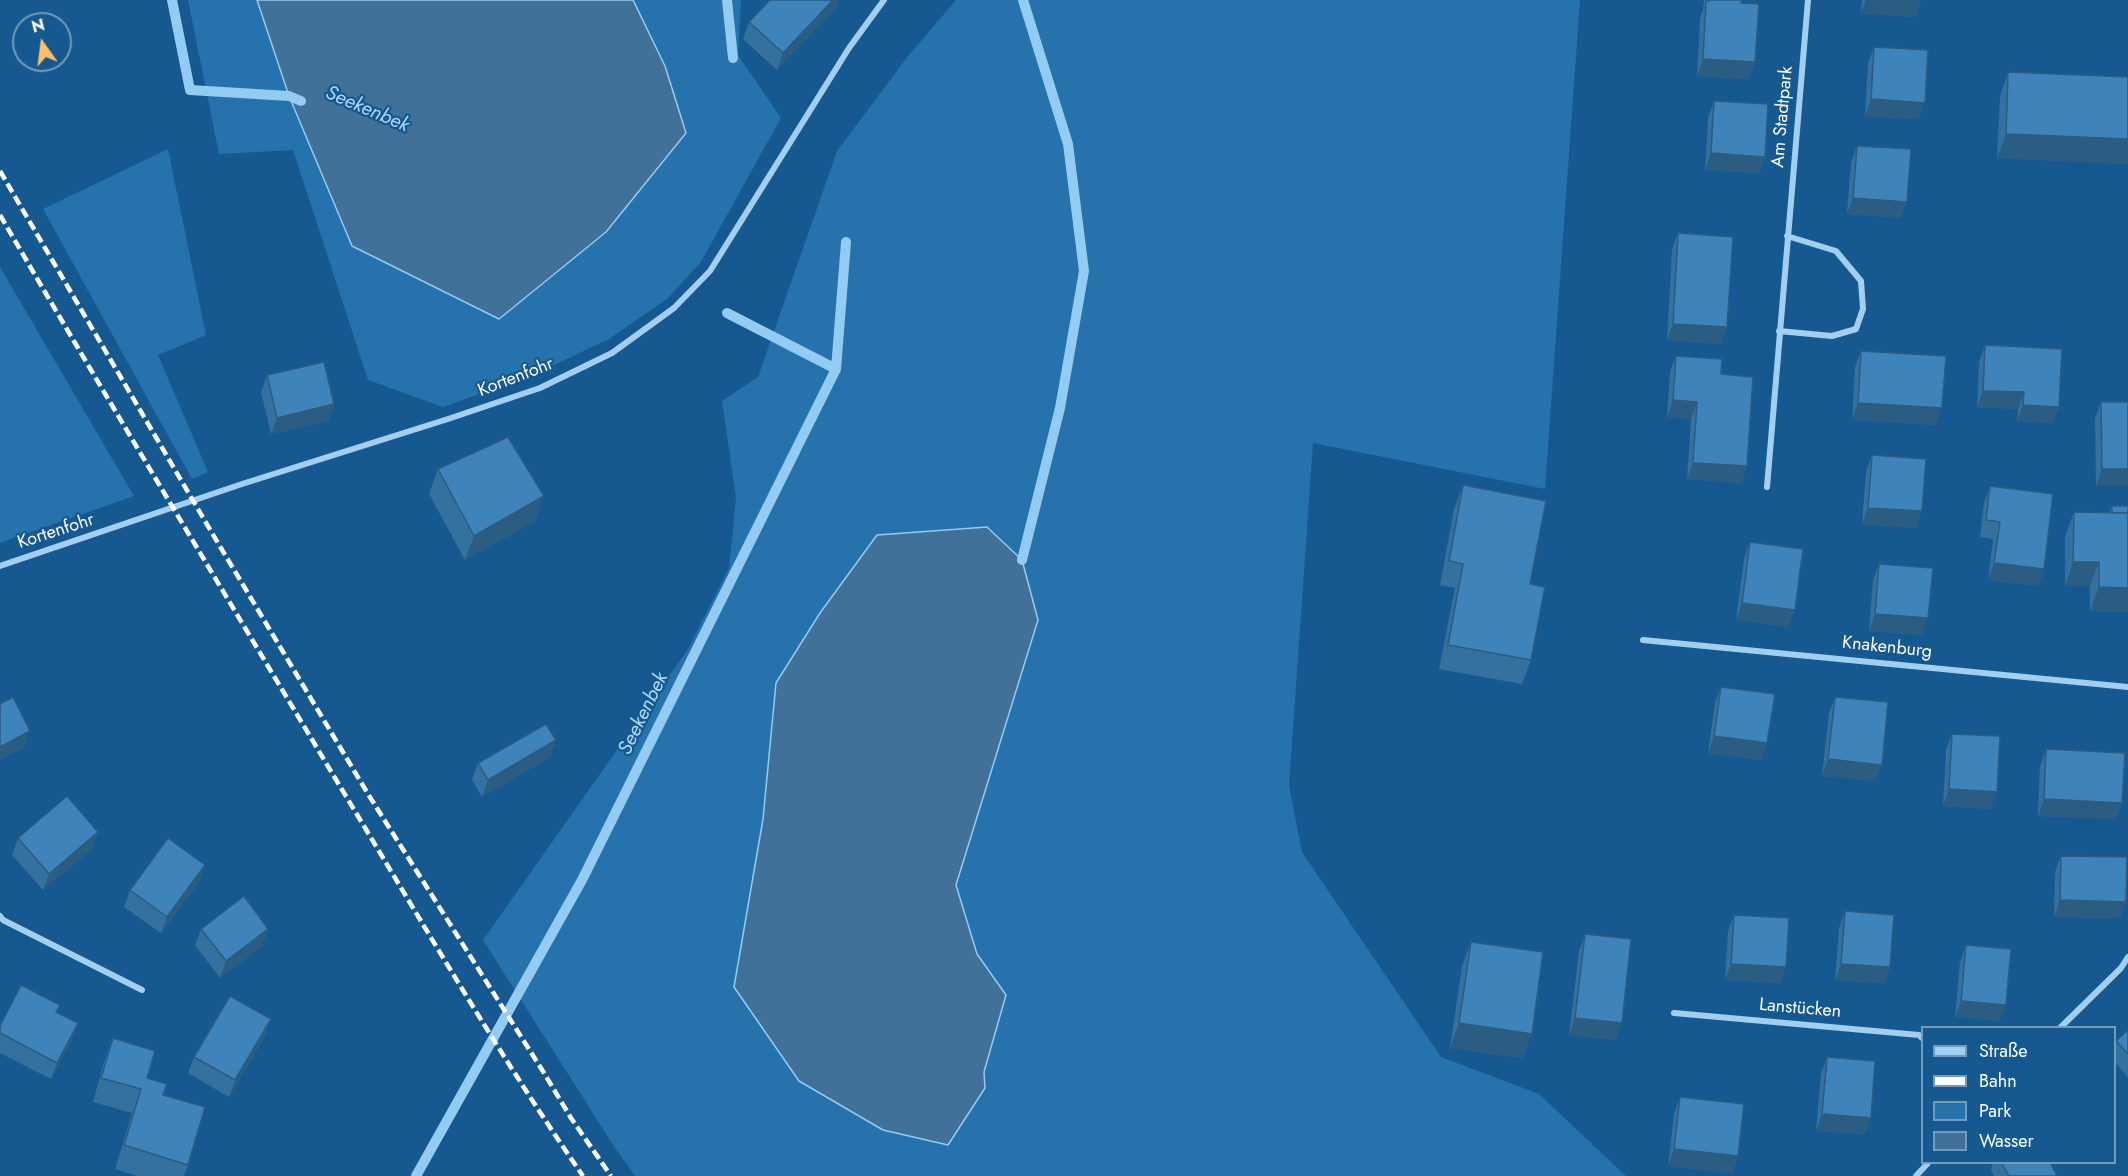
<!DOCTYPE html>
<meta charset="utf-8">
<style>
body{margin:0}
#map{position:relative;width:2128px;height:1176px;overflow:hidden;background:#155990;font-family:Jost,sans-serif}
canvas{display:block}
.legend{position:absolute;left:1921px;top:1026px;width:195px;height:138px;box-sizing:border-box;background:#155990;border:2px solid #739bbc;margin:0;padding:8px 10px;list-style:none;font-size:18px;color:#fff}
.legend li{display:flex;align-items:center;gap:12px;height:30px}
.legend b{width:30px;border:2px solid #739bbc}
.north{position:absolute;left:12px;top:12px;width:60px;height:60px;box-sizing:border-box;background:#155990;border:2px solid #739bbc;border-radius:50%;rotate:346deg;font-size:16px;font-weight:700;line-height:24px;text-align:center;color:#fff}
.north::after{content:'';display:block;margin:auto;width:21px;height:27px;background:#ffc062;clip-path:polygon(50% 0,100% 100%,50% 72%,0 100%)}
</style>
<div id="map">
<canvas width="2128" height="1176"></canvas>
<ul class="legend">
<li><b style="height:8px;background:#a2cef0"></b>Straße</li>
<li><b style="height:8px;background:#fff"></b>Bahn</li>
<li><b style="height:16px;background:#2572ad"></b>Park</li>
<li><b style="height:16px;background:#417199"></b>Wasser</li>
</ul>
<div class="north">N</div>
</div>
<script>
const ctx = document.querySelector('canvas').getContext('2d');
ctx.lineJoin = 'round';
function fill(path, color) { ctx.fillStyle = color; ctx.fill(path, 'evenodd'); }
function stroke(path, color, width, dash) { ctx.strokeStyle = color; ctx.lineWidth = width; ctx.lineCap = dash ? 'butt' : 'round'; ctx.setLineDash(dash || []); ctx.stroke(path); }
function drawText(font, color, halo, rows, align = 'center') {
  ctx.font = font + ' Jost,sans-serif'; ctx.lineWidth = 4.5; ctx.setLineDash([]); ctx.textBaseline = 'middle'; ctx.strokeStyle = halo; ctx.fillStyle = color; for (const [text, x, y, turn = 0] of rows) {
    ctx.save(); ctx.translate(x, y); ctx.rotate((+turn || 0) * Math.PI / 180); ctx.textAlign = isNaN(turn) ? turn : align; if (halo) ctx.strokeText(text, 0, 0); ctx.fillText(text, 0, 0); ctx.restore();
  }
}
fill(new Path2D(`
 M188 0H257L289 96 352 246 665 66 633 0H741L738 55 781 118 701 262 667 299 609 339 533 375 443 407 368 380 293 150 219 154Z
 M956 0H1580L1545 489 1313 443 1289 786 1302 852 1441 1057 1539 1094 1626 1176H635L615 1148 483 940 688 649 729 568 736 498 722 401 758 377 837 151 908 56Z
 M168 149 206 335 158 355 208 472 192 479 43 209Z
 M0 267 134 496 0 543Z`), '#2572ad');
const water = new Path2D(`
 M257 0H633L665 66 686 133 606 232 499 319 352 246 289 96Z
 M987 527 1022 560 1038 620 956 885 977 954 1006 995 984 1072 985 1088 948 1145 883 1130 799 1081 734 987 763 819 776 683 820 613 877 535Z`);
fill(water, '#417199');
stroke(water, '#94cbf3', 1.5);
stroke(new Path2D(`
 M172 0 190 90 289 96 301 101
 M727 0 733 58
 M836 369 846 242
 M1022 560 1060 408 1084 271 1068 144 1023 0
 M416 1176 582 880 836 369 727 313`), '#94cbf3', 10);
stroke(new Path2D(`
 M1779 331 1832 336 1856 329 1863 309 1861 281 1836 251 1787 236
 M1767 487 1808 0
 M0 566 242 484 448 419 540 388 612 353 674 308 710 271 849 48 884 0
 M1643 640 2128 687
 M0 916 3 920 142 990
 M1674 1013 1919 1035 1922 1038
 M2060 1028 2121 968 2128 957
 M1916 1176 1929 1162`), '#a2cef0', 6);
stroke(new Path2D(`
 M0 171 212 533 368 794 544 1073 571 1118 611 1176
 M0 215C111 406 225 594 338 783 418 915 495 1049 583 1176`), '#fff', 4.5, [10, 4.5]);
fill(new Path2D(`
 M1704 0H1742L1741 3 1755 62 1749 79 1697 76 1700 18 1703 10Z
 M1862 0H1921L1915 17 1861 13Z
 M836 8 777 70 743 39 749 22Z
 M1874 47 1919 119 1865 116 1868 63Z
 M2008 72 2128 77V164L1997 158 2000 96Z
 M1714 101 1765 157 1759 173 1705 170 1708 117Z
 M1857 146 1901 218 1847 214 1851 162Z
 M1678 233 1727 327 1721 344 1667 340 1672 249Z
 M1985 345 2059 407 2053 423 2017 421 2018 409 1977 407 1979 362Z
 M1861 351 1936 425 1852 420 1855 367Z
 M1676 356 1721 374 1747 466 1741 483 1687 479 1691 419 1667 417 1670 372Z
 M267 375 334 404 328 421 271 434 261 392Z
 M2101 402H2128V486H2096L2095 419Z
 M1872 455 1916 528 1862 524 1866 472Z
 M438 469 536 520 465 560 429 494Z
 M1463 485 1530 584 1531 660 1522 684 1439 669 1455 588 1440 585 1454 509Z
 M1990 486 2044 569 2038 586 1988 580 1993 539 1980 537 1984 503Z
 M2112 506H2128V612L2090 611V586H2065V536L2074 512 2109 513Z
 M1750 542 1789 627 1736 620 1744 559Z
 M1879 564 1922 635 1869 631 1873 580Z
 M1721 687 1761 760 1708 753 1715 703Z
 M1835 697 1876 781 1822 776 1829 713Z
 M1952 734 1991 809 1943 806 1946 750Z
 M556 740 550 757 482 797 472 780 478 763Z
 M2046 749 2122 803 2116 819 2038 816 2040 766Z
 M18 838 92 849 43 890 12 855Z
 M2061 856 2126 902 2120 918 2054 917 2055 872Z
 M205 865 199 882 161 933 124 907 130 890Z
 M1845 911 1890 967 1884 983 1835 980 1839 928Z
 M1734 915 1780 983 1725 980 1728 931Z
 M201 929H268L262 946 220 978 195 945Z
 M1585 934 1616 1040 1569 1035 1579 951Z
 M1471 942 1523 1058 1450 1048 1462 966Z
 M1966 945 2000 1021 1955 1017 1960 962Z
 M60 1005 57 1012 72 1039 51 1079 0 1053V1026Z
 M271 1019 265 1036 229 1097 188 1073 194 1057Z
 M2128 1030V1078L2115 1062V1044L2116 1041Z
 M113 1038 147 1078 163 1095 188 1165 184 1176H137L115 1169 132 1113 93 1102 104 1062Z
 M1827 1057 1865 1134 1816 1131 1821 1074Z
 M1680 1097 1738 1156 1732 1173 1668 1166 1674 1114Z
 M1993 1162H2050L2057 1176H1994L1991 1170Z`), '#35719f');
fill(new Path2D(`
 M833 0H838L836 8 777 70 783 53Z
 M1866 0H1921L1915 17 1861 13Z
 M1703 59 1755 62 1749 79 1697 76Z
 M1871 99 1925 103 1919 119 1865 116Z
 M2006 134 2128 139V164L1997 158Z
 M1711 153 1765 157 1759 173 1705 170Z
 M1853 198 1907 202 1901 218 1847 214Z
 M1673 324 1727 327 1721 344 1667 340Z
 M1983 391 2024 392 2018 409 1977 407Z
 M1673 400 1697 402 1691 419 1667 417Z
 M1858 403 1942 408 1936 425 1852 420Z
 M334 404 328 421 271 434 277 418Z
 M2023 405 2059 407 2053 423 2017 421Z
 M1693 463 1747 466 1741 483 1687 479Z
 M2102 469H2128V486H2096Z
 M544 496 536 520 465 560 474 536Z
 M1868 508 1922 511 1916 528 1862 524Z
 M2073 562H2099L2090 586H2065Z
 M1994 563 2044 569 2038 586 1988 580Z
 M2099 587 2128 588V612L2090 611Z
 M1742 603 1795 610 1789 627 1736 620Z
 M1875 614 1928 618 1922 635 1869 631Z
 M30 731 24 748 0 760V747Z
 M1714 736 1767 743 1761 760 1708 753Z
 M556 740 550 757 482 797 488 780Z
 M1828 759 1882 765 1876 781 1822 776Z
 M1949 789 1997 792 1991 809 1943 806Z
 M2044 799 2122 803 2116 819 2038 816Z
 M98 832 92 849 43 890 49 874Z
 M205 865 199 882 161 933 167 917Z
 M2060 900 2126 902 2120 918 2054 917Z
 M268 929 262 946 220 978 226 961Z
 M1731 964 1786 967 1780 983 1725 980Z
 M1841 964 1890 967 1884 983 1835 980Z
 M1961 1001 2006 1005 2000 1021 1955 1017Z
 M1575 1018 1622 1023 1616 1040 1569 1035Z
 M271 1019 265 1036 229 1097 235 1080Z
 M78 1023 72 1039 51 1079 57 1063Z
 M1459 1023 1532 1034 1523 1058 1450 1048Z
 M1822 1114 1871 1118 1865 1134 1816 1131Z
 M1674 1149 1738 1156 1732 1173 1668 1166Z`), '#2b5c82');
const building = new Path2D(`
 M770 0H833L783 53 749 22Z
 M1709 0H1742L1741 3 1759 4 1755 62 1703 59 1706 1H1709Z
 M1874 47 1928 50 1925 103 1871 99Z
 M2008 72 2128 77V139L2006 134Z
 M1714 101 1768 104 1765 157 1711 153Z
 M1857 146 1911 149 1907 202 1853 198Z
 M1678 233 1733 237 1727 327 1673 324Z
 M1985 345 2062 349 2059 407 2023 405 2024 392 1983 391Z
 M1861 351 1946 356 1942 408 1858 403Z
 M1676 356 1722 359 1721 374 1753 377 1747 466 1693 463 1697 402 1673 400Z
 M324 362 334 404 277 418 267 375Z
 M2101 402H2128V469H2102Z
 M508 437 544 496 474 536 438 469Z
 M1872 455 1926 459 1922 511 1868 508Z
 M1463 485 1546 501 1530 584 1545 587 1531 660 1448 645 1463 564 1449 561Z
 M1990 486 2053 494 2044 569 1994 563 2000 522 1986 520Z
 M2112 506H2128V513H2112Z
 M2074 512 2128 513V588L2099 587V562H2073Z
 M1750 542 1803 549 1795 610 1742 603Z
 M1879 564 1933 568 1928 618 1875 614Z
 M1721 687 1775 694 1767 743 1714 736Z
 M13 697 30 731 0 747V704Z
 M1835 697 1888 702 1882 765 1828 759Z
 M546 724 556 740 488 780 478 763Z
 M1952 734 2000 736 1997 792 1949 789Z
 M2046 749 2125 753 2122 803 2044 799Z
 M67 796 98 832 49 874 18 838Z
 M168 838 205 865 167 917 130 890Z
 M2061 856 2127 857 2126 902 2060 900Z
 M244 896 268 929 226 961 201 929Z
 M1845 911 1894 915 1890 967 1841 964Z
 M1734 915 1789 918 1786 967 1731 964Z
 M1585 934 1631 939 1622 1023 1575 1018Z
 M1471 942 1543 952 1532 1034 1459 1023Z
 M1966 945 2011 949 2006 1005 1961 1001Z
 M21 985 60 1005 56 1012 78 1023 57 1063 0 1033V1026Z
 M230 996 271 1019 235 1080 194 1057Z
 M2128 1030V1054L2116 1041Z
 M113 1038 155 1051 147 1078 167 1084 163 1095 205 1107 188 1165 124 1145 141 1089 101 1078Z
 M1827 1057 1875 1061 1871 1118 1822 1114Z
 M1680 1097 1744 1104 1738 1156 1674 1149Z
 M2001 1162H2050L2057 1176H2009Z`);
fill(building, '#3e83b9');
stroke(building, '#2b5c82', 1.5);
drawText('18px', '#fff', '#155990', [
 ["Am Stadtpark",1783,117,-85],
 ["Kortenfohr",516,378,-21],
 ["Kortenfohr",56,532,-18],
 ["Knakenburg",1887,648,6],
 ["Lanstücken",1800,1009,5]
]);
drawText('italic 20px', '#aed8f7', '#155990', [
 ["Seekenbek",367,110,23],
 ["Seekenbek",644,714,-64]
]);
</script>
